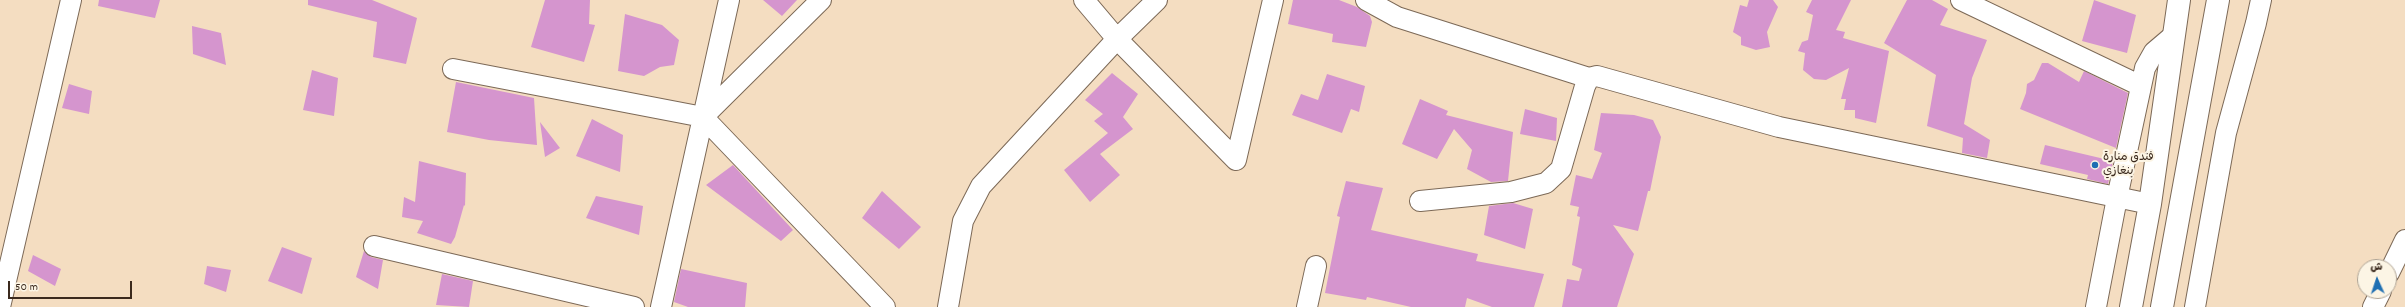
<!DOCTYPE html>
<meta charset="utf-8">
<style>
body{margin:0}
#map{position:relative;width:2405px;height:307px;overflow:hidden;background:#f4ddc1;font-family:Dekko,"Playpen Sans Arabic",sans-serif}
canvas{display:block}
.north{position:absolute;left:2357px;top:259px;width:40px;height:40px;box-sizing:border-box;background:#fcf5e5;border:1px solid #afa495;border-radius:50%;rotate:357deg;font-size:11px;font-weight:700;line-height:16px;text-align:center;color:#3b2a1e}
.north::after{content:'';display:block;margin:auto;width:14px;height:18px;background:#1f6fb2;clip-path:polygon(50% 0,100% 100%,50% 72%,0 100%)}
.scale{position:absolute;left:8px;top:281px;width:124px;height:18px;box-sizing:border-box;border:2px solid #3b2a1e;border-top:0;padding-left:5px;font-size:12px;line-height:14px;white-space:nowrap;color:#3b2a1e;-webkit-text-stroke:3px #fcf5e5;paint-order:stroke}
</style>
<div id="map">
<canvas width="2405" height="307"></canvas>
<div class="north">ش</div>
<div class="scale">50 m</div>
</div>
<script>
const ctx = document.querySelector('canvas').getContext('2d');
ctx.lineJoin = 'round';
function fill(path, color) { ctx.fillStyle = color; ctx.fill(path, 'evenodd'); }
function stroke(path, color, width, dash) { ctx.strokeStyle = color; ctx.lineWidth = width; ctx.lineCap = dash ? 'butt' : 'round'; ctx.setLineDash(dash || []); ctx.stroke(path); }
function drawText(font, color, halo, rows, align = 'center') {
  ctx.font = font + ' Dekko,"Playpen Sans Arabic",sans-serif'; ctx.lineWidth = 4; ctx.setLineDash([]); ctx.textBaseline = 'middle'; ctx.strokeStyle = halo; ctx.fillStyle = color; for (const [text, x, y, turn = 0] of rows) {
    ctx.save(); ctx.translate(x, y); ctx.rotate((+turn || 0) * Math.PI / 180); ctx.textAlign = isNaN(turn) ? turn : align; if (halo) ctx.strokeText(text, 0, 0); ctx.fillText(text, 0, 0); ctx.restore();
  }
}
fill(new Path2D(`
 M99 0H160L155 18 98 6Z
 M308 0H372L417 18 406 64 373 57 377 22 308 5Z
 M545 0H590L589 24 595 25 584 62 531 47Z
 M763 0H797L782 16Z
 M1293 0H1339L1357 7 1370 16 1372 22 1366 47 1332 42 1333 34 1288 24Z
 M1749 0H1773L1778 7 1767 32 1770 47 1756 50 1741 45V37L1733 32 1740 5 1747 7Z
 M1812 0H1851L1836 30 1845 32 1843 38 1889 51 1876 123 1855 118V110H1844L1846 99H1841L1849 68 1826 80 1814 79 1803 70 1805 53 1798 51 1802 42 1808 40 1813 15 1806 12Z
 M1907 0H1932L1948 9 1940 25 1987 40 1972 78 1964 124 1990 140 1987 158 1962 153 1963 138 1927 126 1936 75 1884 43Z
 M2094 0 2136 15 2127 53 2082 41Z
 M625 14 662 25 679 40 674 65 660 67 644 76 618 71Z
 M192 26 221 33 226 65 193 54Z
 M2042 63H2048L2079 82 2084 71 2128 93 2116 148 2020 109 2026 93 2027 84 2034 80Z
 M312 70 338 78 334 116 303 110Z
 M1112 73 1138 94 1123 117 1133 129 1100 154 1120 175 1090 202 1064 170 1108 133 1094 121 1103 114 1085 100Z
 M1327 74 1365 86 1359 112 1351 109 1342 133 1292 115 1301 94 1318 100Z
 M456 82 534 98 537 145 489 140 447 132Z
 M69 84 92 91 89 114 62 108Z
 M1420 99 1448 111 1446 115 1513 132 1508 181 1491 182 1467 169 1472 150 1454 129 1437 159 1402 144Z
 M1525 109 1557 118 1556 141 1520 134Z
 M1601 113 1634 115 1653 120 1661 137 1650 191H1648L1638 231 1613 225 1634 254 1617 307H1562L1567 279 1579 281 1582 269 1572 265 1580 217 1577 216 1579 207 1570 205 1576 175 1592 179 1602 153 1594 150Z
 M592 119 623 135 620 172 576 156Z
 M540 122 560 148 545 157Z
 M2045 145 2113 161 2108 184 2087 179 2088 175 2040 164Z
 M419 161 466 173 465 206 464 205 455 237 451 244 417 233 423 221 402 217 404 197 415 202Z
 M733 165 793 230 781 241 706 185Z
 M1346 181 1383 188 1371 230 1478 254 1476 261 1544 274 1534 307H1492L1467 298 1465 307H1411L1367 297 1366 300 1325 293 1340 217 1337 216Z
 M882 191 921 227 899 249 862 218Z
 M596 196 643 206 639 235 586 218Z
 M1513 203 1533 209 1525 249 1484 235 1489 206Z
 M282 247 312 258 302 294 268 281Z
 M364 251 371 257 383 260 378 289 356 277Z
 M33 255 61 269 55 286 28 271Z
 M207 266 231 270 226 292 204 284Z
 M681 269 747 283 745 307H688L674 302Z
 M442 274 473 281 469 307 436 305Z`), '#d595ce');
const street = new Path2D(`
 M1084 0 1117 39 1236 160
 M1366 0 1397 17 1589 78
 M1961 0 2141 86
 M453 69 703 117 885 307
 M703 117 821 0
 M1236 160 1273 0
 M1420 201 1511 192 1546 183 1561 169 1585 86 1589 78 1597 76 1779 127 2150 204
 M374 246 634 307
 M2389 273 2405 240
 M0 307 71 0
 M661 307 729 0
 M948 307 963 221 981 186 1117 39 1157 0
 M1307 307 1316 266
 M2096 307 2117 198 2145 68 2154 52 2174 35
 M2195 307 2226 133 2256 23 2261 0
 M2373 307 2381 291`);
const highway = new Path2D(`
 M2131 307 2150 204 2179 0
 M2162 307 2218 0`);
stroke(street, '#7c6957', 22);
stroke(highway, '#7c6957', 24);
stroke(street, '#fff', 20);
stroke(highway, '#fff', 22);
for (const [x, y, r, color] of [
 [2095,165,4,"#1f6fb2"]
]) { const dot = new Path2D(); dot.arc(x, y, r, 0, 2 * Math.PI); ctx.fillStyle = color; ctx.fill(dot); stroke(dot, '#fcf5e5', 1.5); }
drawText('12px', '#3b2a1e', '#fcf5e5', [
 ["فندق منارة",2103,158],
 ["بنغازي",2103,172]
], 'left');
</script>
